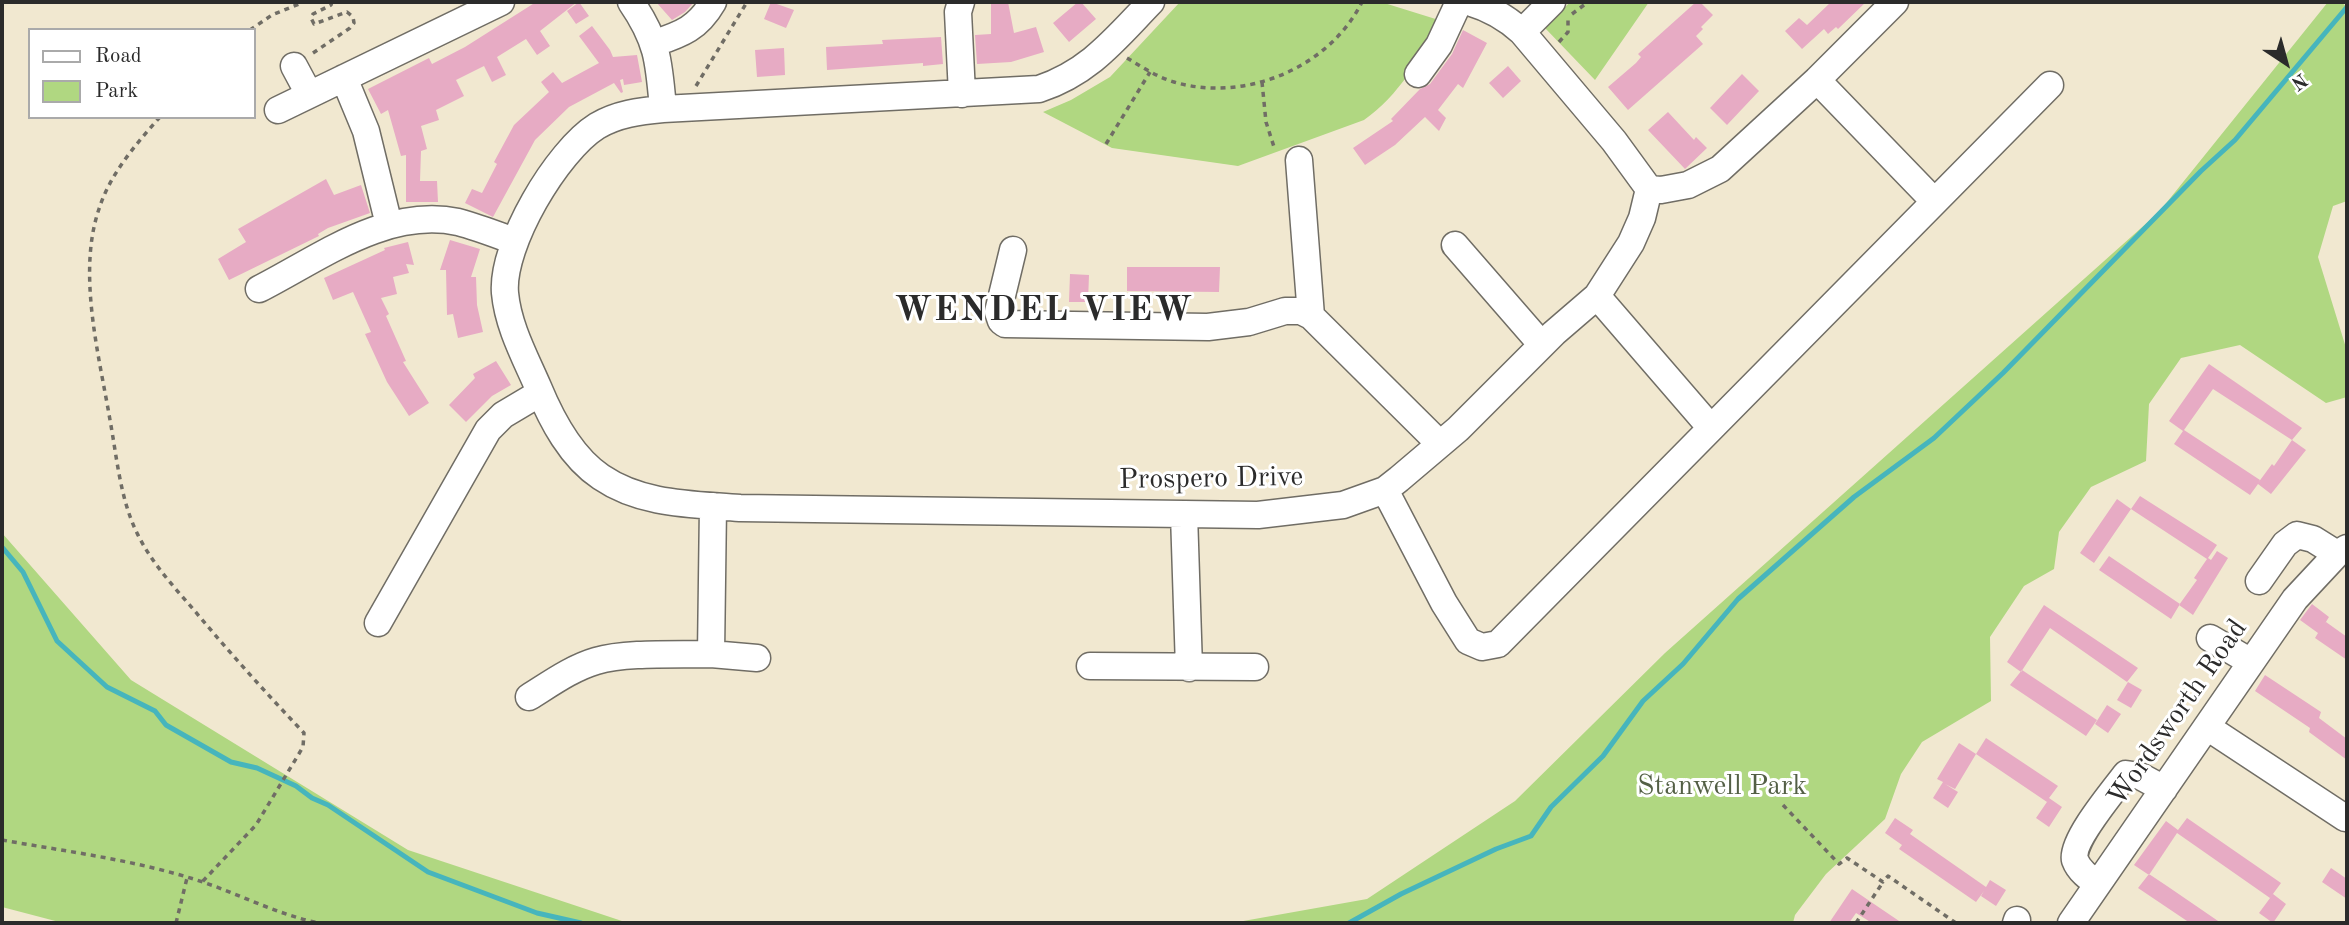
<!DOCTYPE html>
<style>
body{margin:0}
#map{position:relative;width:2349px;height:925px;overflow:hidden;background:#f1e8d0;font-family:"Old Standard TT",serif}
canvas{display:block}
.frame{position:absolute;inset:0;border:4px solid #2b2b2b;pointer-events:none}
.legend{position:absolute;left:28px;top:28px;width:228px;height:91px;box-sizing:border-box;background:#fff;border:2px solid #aaa;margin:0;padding:9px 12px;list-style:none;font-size:21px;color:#2b2b2b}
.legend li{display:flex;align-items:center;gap:14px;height:35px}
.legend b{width:35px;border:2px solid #aaa}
.north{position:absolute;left:2251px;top:28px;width:70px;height:70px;-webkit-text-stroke:5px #fff;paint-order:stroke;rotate:144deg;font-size:19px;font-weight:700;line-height:28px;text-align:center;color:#2b2b2b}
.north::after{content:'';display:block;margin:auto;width:24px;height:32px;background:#2b2b2b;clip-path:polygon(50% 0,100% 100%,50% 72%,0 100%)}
</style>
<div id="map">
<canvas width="2349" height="925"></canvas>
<div class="frame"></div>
<ul class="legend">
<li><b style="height:9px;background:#fff"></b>Road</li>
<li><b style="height:19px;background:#b0d781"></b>Park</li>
</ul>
<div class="north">N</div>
</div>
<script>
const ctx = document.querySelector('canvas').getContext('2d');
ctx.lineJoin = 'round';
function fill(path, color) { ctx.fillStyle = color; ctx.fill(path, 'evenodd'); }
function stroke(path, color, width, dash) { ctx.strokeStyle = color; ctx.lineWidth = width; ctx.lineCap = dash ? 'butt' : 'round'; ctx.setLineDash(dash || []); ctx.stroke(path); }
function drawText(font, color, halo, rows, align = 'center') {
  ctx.font = font + ' "Old Standard TT",serif'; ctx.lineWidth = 6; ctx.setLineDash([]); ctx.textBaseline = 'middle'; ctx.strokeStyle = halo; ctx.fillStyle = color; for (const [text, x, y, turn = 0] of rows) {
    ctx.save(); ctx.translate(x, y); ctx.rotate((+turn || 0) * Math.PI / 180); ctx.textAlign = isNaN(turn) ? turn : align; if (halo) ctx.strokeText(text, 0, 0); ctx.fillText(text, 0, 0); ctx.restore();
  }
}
fill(new Path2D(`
 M1180 2H1381L1442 21C1420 57 1399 96 1364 120L1238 166 1112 148 1043 112 1071 100 1110 77Z
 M1570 2H1649L1595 80 1545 28Z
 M2328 2H2341L2347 7V201L2333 206 2318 257 2347 351V397L2326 403 2240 345 2181 358 2149 404 2146 461 2091 487 2059 532 2054 569 2024 586 1990 637 1991 701 1922 742 1901 774 1885 819 1826 874 1795 915 1793 923H1232L1367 899 1515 801 1665 653 2159 212Z
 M2 533 131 680 408 850 625 922 756 923H63L2 907Z`), '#b0d781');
stroke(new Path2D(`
 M2 547 23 572 57 641 107 687 155 711 166 725 231 762 257 768 296 786 312 798 328 805 428 872 537 913 581 923
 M1349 923 1401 894 1496 849 1531 836 1551 807 1603 756 1643 701 1683 664 1738 599 1854 497 1934 438 2003 373 2201 171 2235 140 2347 7`), '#46b5bd', 5);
fill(new Path2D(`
 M536 2H577L540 31 550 46 537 55 526 39 497 57 506 75 492 82 484 66 456 80 464 96 436 110 439 120 421 126 427 149 421 151 420 181H437L438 202H406V155L401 156 388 110 381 114 368 89 429 58 432 64 465 47Z
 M579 2 589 16 576 24 567 11Z
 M656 2H694L685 12 672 20Z
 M771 2 794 10 786 28 764 19Z
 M991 2H1008L1014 33 1036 27 1044 52 1011 62 977 64 975 35 991 34Z
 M1078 2H1081L1096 19 1069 42 1053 23Z
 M1696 2H1700L1713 15 1701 27 1703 29 1696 36 1703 44 1628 110 1608 87 1636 63 1641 57 1638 54Z
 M1831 2H1866L1838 29 1836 27 1828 34 1824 29 1802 49 1785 31 1799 18 1807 25Z
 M592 26 610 50 613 57 637 55 642 82 624 85 623 79 620 80 623 92 621 93 614 83 569 107 535 140 493 217 465 203 472 189 482 193 497 164 494 162 514 125 549 92 541 82 553 72 562 83 599 63 579 36Z
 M1463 30 1487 43 1463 88 1458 84 1438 110 1446 118 1439 131 1425 117 1395 145 1365 165 1353 148 1393 121 1391 119 1420 89 1430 84 1452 54Z
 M941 37 943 64 923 66V63L827 70 826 47 883 44 882 40Z
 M784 48 785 75 757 77 755 50Z
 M1508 66 1521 81 1503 98 1489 83Z
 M1742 74 1759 91 1727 125 1710 108Z
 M1668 112 1694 140 1696 137 1707 148 1685 169 1648 130Z
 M326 179 334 195 361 185 370 213 328 228 318 234 319 236 229 280 218 259 246 242 238 229Z
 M450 240 480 249 471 277H476L477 305 483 332 458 338 453 314 447 315 446 270H440Z
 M408 242 414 265 406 264 409 273 393 277 397 294 381 298 389 314 386 316 406 361 403 362 429 403 409 416 387 382 365 334 371 332 353 292 333 300 324 278 385 250 384 248Z
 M1127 267H1220L1219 292 1127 291Z
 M1070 274 1089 275 1088 302H1069Z
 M496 361 511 385 492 396 466 422 449 405 475 378 473 374Z
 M2209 364 2302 428 2292 440 2306 450 2271 494 2258 484 2250 495 2174 444 2183 431 2169 421ZM2213 389 2292 440 2274 466 2272 464 2258 483 2260 480 2184 430Z
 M2140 496 2217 545 2208 558 2211 560 2217 551 2228 558 2193 615 2179 605 2197 580 2194 578 2207 559 2131 509 2094 563 2080 553 2117 499 2131 509Z
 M2109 556 2180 604 2171 619 2099 570Z
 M2312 604 2329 617 2324 625 2326 622 2347 637V660L2315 638 2318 633 2300 620Z
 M2044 605 2138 668 2127 682 2050 628 2021 672 2007 662Z
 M2022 670 2097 720 2086 736 2010 685Z
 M2265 675 2321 712 2319 718 2347 739V760L2309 732 2310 728 2255 691Z
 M2128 682 2142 690 2131 708 2117 700Z
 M2107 705 2121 714 2108 733 2095 724Z
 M1986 738 2058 786 2049 798 2062 807 2049 827 2036 818 2049 799 2047 802 1976 754 1955 789 1945 784 1958 792 1948 808 1933 798 1943 782 1937 779 1959 743 1976 754Z
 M1895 818 1913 830 1910 834 1986 887 1990 880 2006 890 1996 906 1981 896 1984 891 1976 902 1899 849 1902 845 1885 833Z
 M2187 818 2281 883 2270 898 2177 833 2149 875 2134 865 2166 821 2178 830Z
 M2331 868 2347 879V899L2322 882Z
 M2149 874 2167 886 2221 923H2190L2138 888Z
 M1852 889 1874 904 1902 923H1872L1856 913 1849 923H1829Z
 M2273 894 2286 904 2273 923 2259 913Z`), '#e7abc4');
const minor = new Path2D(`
 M631 2C658 41 659 62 663 109
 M961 2 958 12 962 94
 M1151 2C1115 39 1090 72 1039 89L663 109C640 111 617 114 597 126 557 151 501 245 505 293 508 326 525 357 538 387 552 421 571 457 601 477 642 505 692 504 740 508L1258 515 1343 505 1385 490 1399 479 1458 429 1554 333 1597 296 1631 243 1642 218 1649 189 1614 141 1522 32C1506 17 1489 8 1469 2
 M1522 32 1552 2
 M655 43C682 34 698 28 713 2
 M294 66 309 94
 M1418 74 1439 45 1459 2
 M344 78 366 131 389 225
 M1817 80 1934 201
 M278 110 501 2
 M1299 160 1311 316
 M1649 189 1661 190 1688 185 1720 169 1817 80 1895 2
 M1455 245 1542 345
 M1013 250 998 312 1001 321 1005 324 1208 327 1249 322 1285 311H1301L1311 316 1440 444
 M259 289C320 258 386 207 458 222 477 227 495 234 514 241
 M1597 296 1711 428
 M1385 490 1444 603 1468 641 1482 647 1498 644 2050 85
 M1184 514 1189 668
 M2259 581 2285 544 2297 535 2313 539 2337 554
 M378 623 488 430 503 415 540 393
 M2210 638 2251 662
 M711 654 757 658
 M1090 666 1255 667
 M529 697C550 684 572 668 596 661 627 652 678 655 711 654L713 506
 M2207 727 2345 818
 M2098 884C2089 878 2079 871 2075 860 2070 842 2114 790 2126 774L2140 776 2164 789
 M2016 923 2017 920
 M2071 923 2295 599 2337 554 2347 548`);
stroke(minor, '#706d65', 29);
stroke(new Path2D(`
 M1572 14 1588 2
 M250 30 272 15 304 2
 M1559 42 1568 32V19
 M313 53 350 28 354 23 353 17 347 12 314 24 311 18 313 14 331 5 332 2
 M1127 58C1142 67 1157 77 1174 82 1245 103 1329 68 1362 2
 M1262 82 1266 122 1275 150
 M696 86 747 2
 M160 117C136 144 110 174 99 209 77 273 99 355 110 420 117 458 120 498 137 533 151 562 173 586 194 610 229 652 266 693 304 733L303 747 256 825 202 882
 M1106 144 1150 72
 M1783 805 1839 864 1847 858 1883 882 1888 876 1956 923
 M2 840C64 851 127 859 187 877 232 890 274 914 319 923
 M176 923 187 878
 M1856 923 1883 882`), '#706d65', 3.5, [5, 5]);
stroke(minor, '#fff', 26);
drawText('28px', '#2b2b2b', '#fff', [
 ["Prospero Drive",1211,479,-1],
 ["Wordsworth Road",2178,713,-55]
]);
drawText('28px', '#535f45', '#fff', [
 ["Stanwell Park",1722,787]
]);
ctx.letterSpacing = '2px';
drawText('bold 35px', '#2b2b2b', '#fff', [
 ["WENDEL VIEW",1044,311]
]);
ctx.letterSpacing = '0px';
</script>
